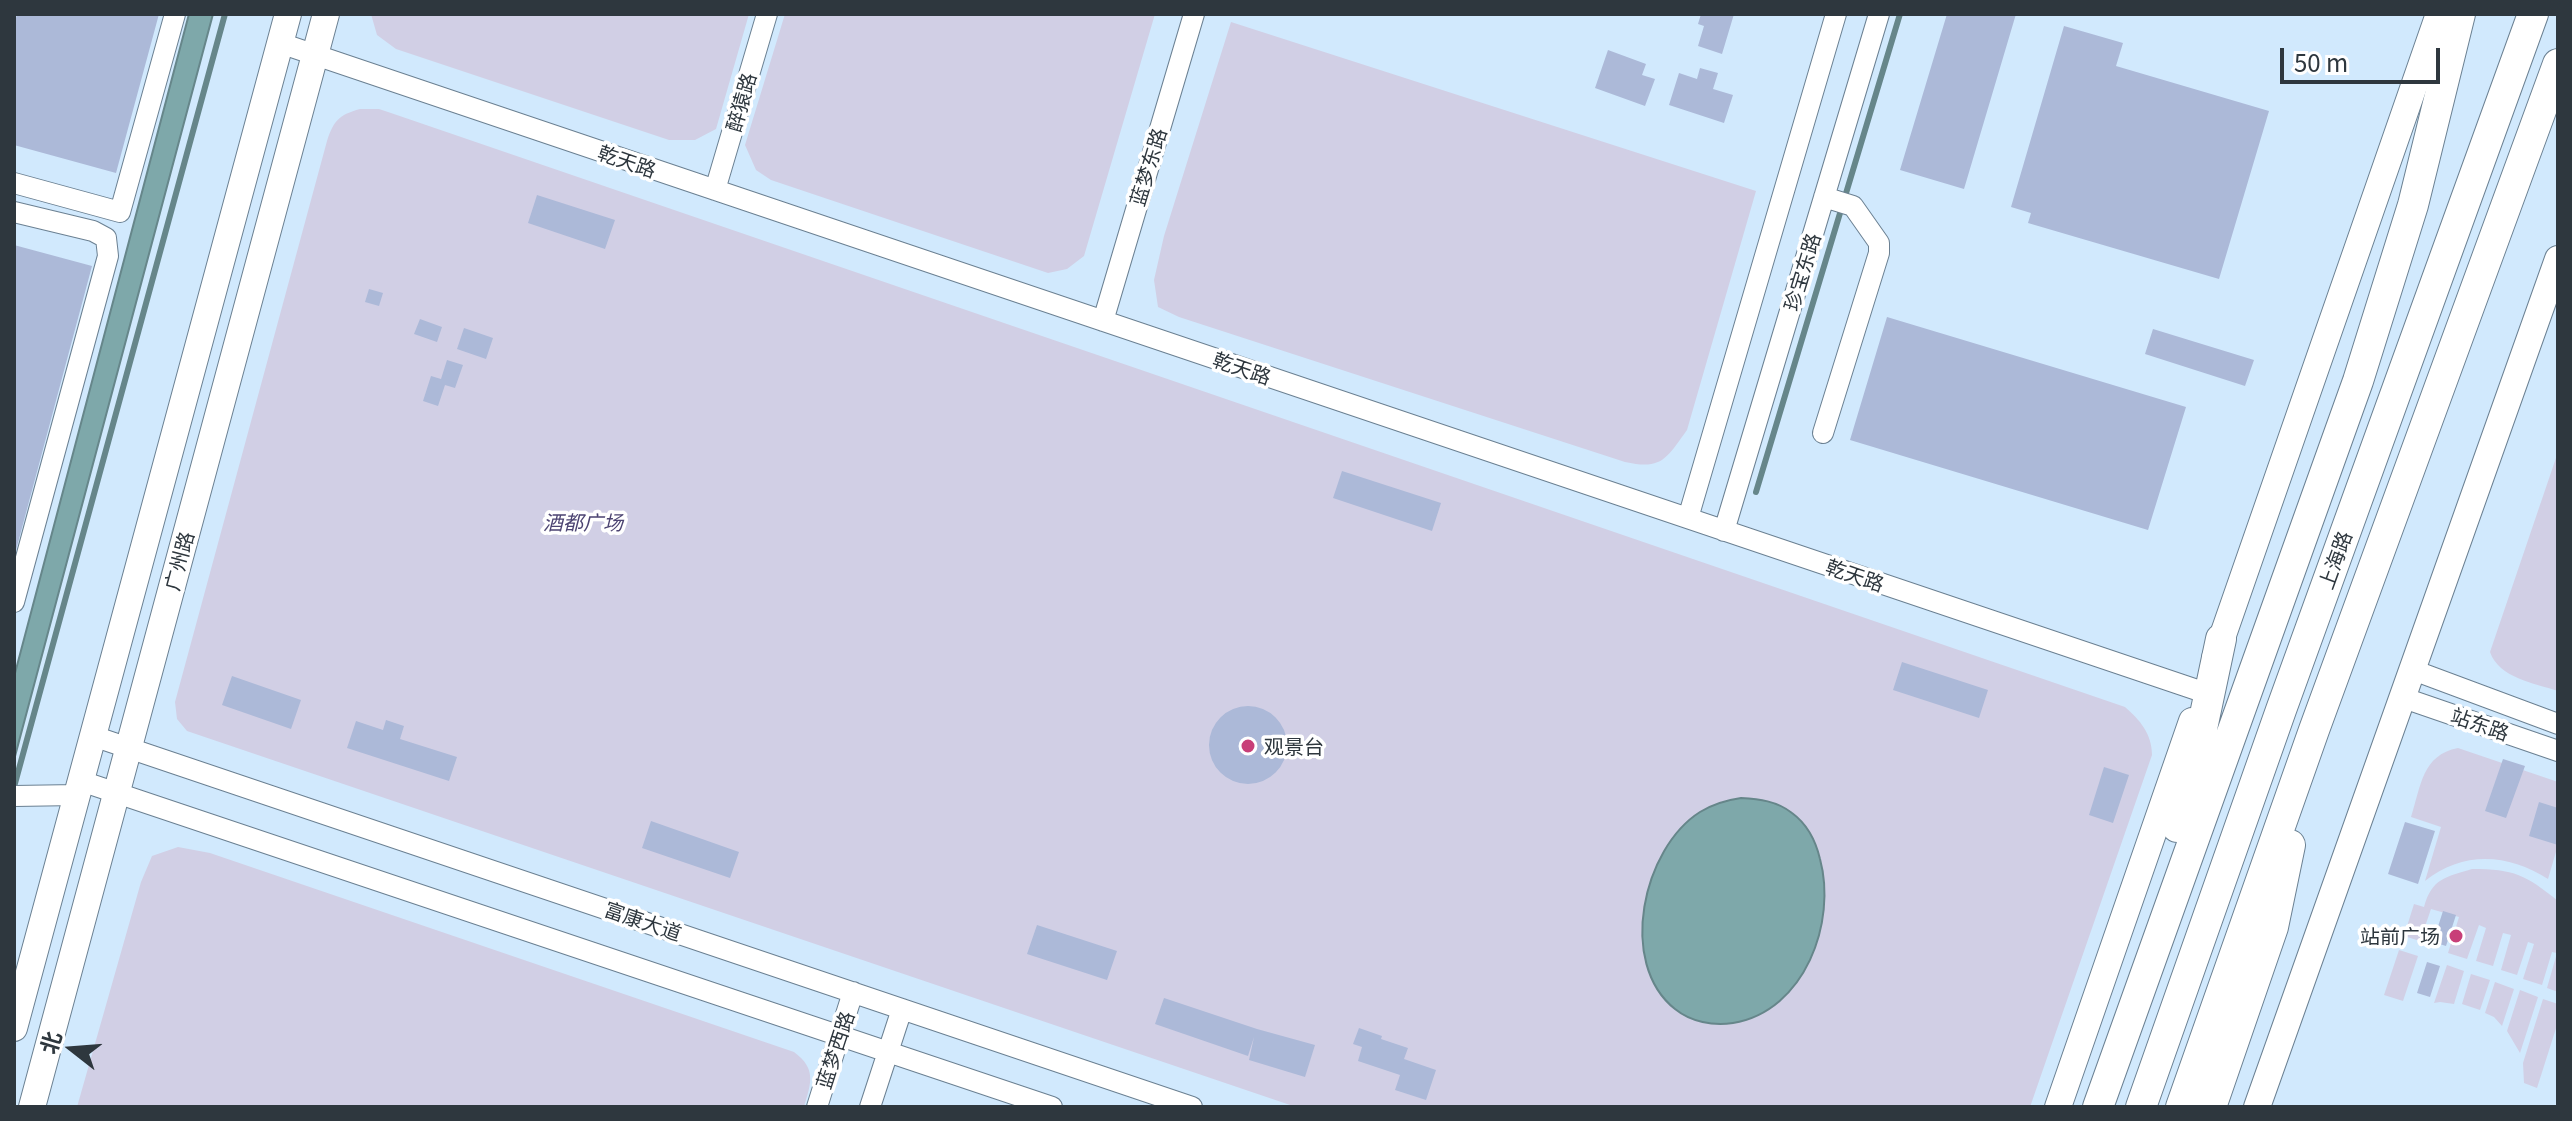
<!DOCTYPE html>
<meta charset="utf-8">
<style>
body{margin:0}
#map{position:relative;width:2572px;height:1121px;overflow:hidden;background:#d1e9fd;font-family:Georgia,"Noto Sans SC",serif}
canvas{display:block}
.frame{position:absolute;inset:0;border:16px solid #2e373e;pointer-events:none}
.north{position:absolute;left:32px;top:1009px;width:80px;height:80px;-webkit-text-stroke:6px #fff;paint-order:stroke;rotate:287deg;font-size:22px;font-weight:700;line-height:32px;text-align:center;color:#2e373e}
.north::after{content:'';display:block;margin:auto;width:28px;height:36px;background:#2e373e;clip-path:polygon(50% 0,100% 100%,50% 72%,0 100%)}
.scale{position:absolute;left:2280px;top:48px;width:160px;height:36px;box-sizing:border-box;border:4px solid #2e373e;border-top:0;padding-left:10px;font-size:24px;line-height:28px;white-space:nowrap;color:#2e373e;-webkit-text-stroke:6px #fff;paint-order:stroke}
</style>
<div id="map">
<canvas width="2572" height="1121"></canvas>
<div class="frame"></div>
<div class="north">北</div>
<div class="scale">50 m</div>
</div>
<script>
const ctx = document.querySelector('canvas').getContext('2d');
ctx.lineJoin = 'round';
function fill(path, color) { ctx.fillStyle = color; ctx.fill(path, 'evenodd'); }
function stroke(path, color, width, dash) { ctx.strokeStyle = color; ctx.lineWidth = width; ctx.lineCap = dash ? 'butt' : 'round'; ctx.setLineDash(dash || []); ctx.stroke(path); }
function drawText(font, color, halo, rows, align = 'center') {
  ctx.font = font + ' Georgia,"Noto Sans SC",serif'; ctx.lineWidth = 7; ctx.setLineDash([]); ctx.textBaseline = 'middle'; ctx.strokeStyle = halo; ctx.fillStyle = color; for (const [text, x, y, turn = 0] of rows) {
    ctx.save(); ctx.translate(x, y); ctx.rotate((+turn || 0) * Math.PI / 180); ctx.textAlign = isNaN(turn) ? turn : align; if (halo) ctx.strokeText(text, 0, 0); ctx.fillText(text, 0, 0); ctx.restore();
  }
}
fill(new Path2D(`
 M371 14H749L716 129 695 140H669L396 49 377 35Z
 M785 14H1155L1084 256 1067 269 1048 273 771 180 756 170 745 145Z
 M1231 22 1756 191 1687 430C1666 459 1662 470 1625 462L1179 317 1158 307 1154 280 1164 236Z
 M360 109H379L391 113 2125 707C2140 720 2152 734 2152 755L2030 1107H1296L187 731 177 719 175 702 327 141C334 120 339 115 360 109Z
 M2558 452V691C2534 683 2499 678 2490 652Z
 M2458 748 2558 782V845L2548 879C2508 853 2462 851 2425 881L2441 827 2411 817C2421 786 2422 755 2458 748Z
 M178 847 210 853 794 1052C817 1069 811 1083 804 1107H77L141 882 152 856Z
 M2472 869C2514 869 2526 875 2558 901V992L2547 988 2557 953 2552 952 2542 985 2523 979 2534 944 2528 942 2517 975 2501 970 2511 935 2503 933 2493 966 2476 961 2486 928 2479 925 2467 959 2448 953 2459 917 2431 909 2420 941 2404 936 2414 904 2424 907C2432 878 2446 877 2472 869Z
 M2399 950 2418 956 2403 1001 2384 995Z
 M2447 965 2464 971 2454 1004 2440 1002 2434 1003Z
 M2471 974 2490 980 2480 1010 2462 1004Z
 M2495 982 2514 989 2502 1026 2494 1017 2485 1013Z
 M2520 990 2538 997 2520 1053 2507 1031Z
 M2543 999 2558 1004V1022L2537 1088 2524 1083 2523 1063Z`), '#d1cfe5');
const water = new Path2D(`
 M189 14H213L14 760V677Z
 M1741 798C1759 799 1777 801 1792 813 1807 824 1816 842 1820 859 1837 922 1805 1011 1733 1023 1713 1026 1691 1022 1675 1009 1617 963 1643 848 1700 812 1713 804 1727 800 1741 798Z`);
fill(water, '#7ea8aa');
stroke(water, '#66868a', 2);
stroke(new Path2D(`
 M1756 492 1900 14
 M14 787 225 14`), '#66868a', 6);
fill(new Path2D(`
 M17 14H159L116 173 14 145V26Z
 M1701 14H1734L1722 54 1698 46 1704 26 1698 24Z
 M1947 14H2016L1964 189 1900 170Z
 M2064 26 2123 43 2116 66 2269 111 2219 279 2028 223 2031 213 2011 207Z
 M1608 50 1646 64 1642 75 1655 79 1645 106 1595 88Z
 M1700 68 1718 73 1713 89 1733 95 1724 123 1669 105 1679 73 1697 79Z
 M537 195 615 220 605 249 528 223Z
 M14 245 92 266 15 554H14Z
 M369 289 383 293 379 306 365 302Z
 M1887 317 2186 407 2148 530 1850 440Z
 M420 319 442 327 437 342 414 334Z
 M464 328 493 338 486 359 457 349Z
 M2153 329 2254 360 2245 386 2145 354Z
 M447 360 463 365 455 388 445 385 438 406 423 401 431 376 441 379Z
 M1342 471 1441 503 1432 531 1333 498Z
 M1902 662 1988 690 1979 718 1893 690Z
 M232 676 301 700 291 729 222 705Z
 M1209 745a39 39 0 1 1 78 0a39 39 0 1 1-78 0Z
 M386 720 404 726 400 739 457 757 449 781 347 748 356 721 383 730Z
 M2503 759 2525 766 2506 818 2485 811Z
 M2104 767 2129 775 2113 823 2089 815Z
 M2539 802 2558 808V845L2529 836Z
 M651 821 739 852 730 878 642 848Z
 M2405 822 2435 831 2418 884 2388 874Z
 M2443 911 2456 915 2446 946 2433 942Z
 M1037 925 1117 951 1107 980 1027 954Z
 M2427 962 2440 966 2430 997 2417 993Z
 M1164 998 1257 1029 1315 1045 1305 1077 1249 1060 1254 1037 1248 1056 1155 1024Z
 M1359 1028 1382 1036 1381 1039 1408 1048 1404 1059 1436 1070 1426 1100 1395 1090 1400 1075 1358 1061 1362 1047 1353 1044Z`), '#acb9d8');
const minor = new Path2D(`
 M280 43 2203 692
 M14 183 120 212 175 14
 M715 190 767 14
 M14 212 93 231 106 238 108 256 14 602
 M1103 321 1194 14
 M1823 433 1879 253V243L1853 206 1824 197
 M1688 518 1836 14
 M1724 531 1879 14
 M2413 670 2558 724
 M2401 697 2558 751
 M93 736 1192 1107
 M81 781 1052 1107
 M14 796 77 795
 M817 1107 853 992
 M870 1107 902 1009`);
const major = new Path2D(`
 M2215 658 2439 14
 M14 1028 288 14
 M32 1107 326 14
 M2058 1107 2192 721
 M2257 1107 2558 259`);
const highway = new Path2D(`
 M2177 827 2189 790 2221 639
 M2098 1107 2358 381 2413 205 2460 14
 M2141 1107 2281 710 2533 14
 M2181 1107 2314 730 2558 64
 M2211 1107 2273 927 2290 845`);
stroke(minor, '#6b8092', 22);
stroke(major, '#6b8092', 28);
stroke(highway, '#6b8092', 32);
stroke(minor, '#fff', 20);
stroke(major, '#fff', 26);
stroke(highway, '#fff', 30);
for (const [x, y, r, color] of [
 [1248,746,8,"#c83f78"],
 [2456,936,8,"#c83f78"]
]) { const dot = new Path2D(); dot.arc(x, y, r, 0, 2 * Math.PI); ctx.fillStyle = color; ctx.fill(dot); stroke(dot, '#fff', 3); }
drawText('20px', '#2e373e', '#fff', [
 ["醉猿路",741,102,-74],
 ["乾天路",627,161,19],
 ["蓝梦东路",1148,167,-73],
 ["珍宝东路",1802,272,-73],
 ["乾天路",1242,368,19],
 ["上海路",2335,560,-70],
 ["广州路",179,561,-75],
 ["乾天路",1855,575,19],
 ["站东路",2480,724,19],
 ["富康大道",643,921,19],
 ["蓝梦西路",835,1050,-72]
]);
drawText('italic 20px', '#4c4472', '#fff', [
 ["酒都广场",583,522]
]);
drawText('20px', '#2e373e', '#fff', [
 ["观景台",1264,746],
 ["站前广场",2440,936,"right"]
], 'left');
</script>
